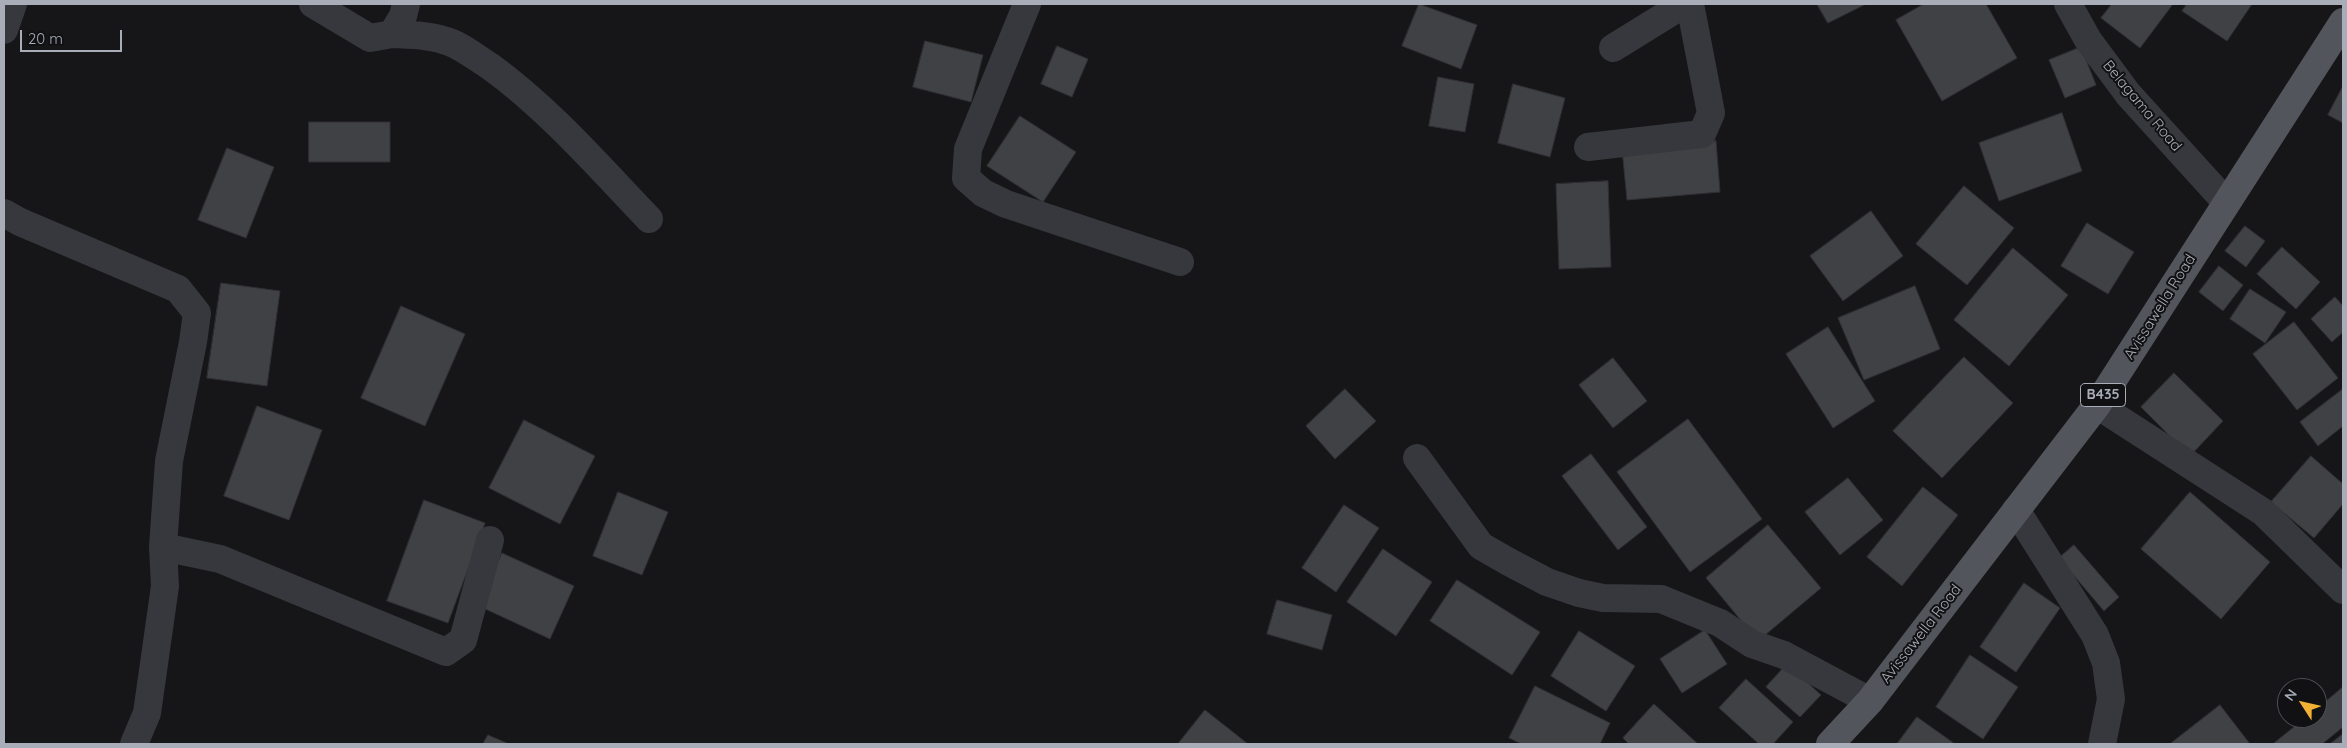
<!DOCTYPE html>
<style>
body{margin:0}
#map{position:relative;width:2347px;height:748px;overflow:hidden;background:#161618;font-family:Quicksand,sans-serif}
canvas{display:block}
.frame{position:absolute;inset:0;border:5px solid #a8adb8;pointer-events:none}
.north{position:absolute;left:2277px;top:678px;width:50px;height:50px;box-sizing:border-box;background:#111113;border:1px solid #4d4f55;border-radius:50%;rotate:305deg;font-size:14px;font-weight:700;line-height:20px;text-align:center;color:#a8adb8}
.north::after{content:'';display:block;margin:auto;width:18px;height:22px;background:#f2b134;clip-path:polygon(50% 0,100% 100%,50% 72%,0 100%)}
.scale{position:absolute;left:20px;top:30px;width:102px;height:22px;box-sizing:border-box;border:2px solid #a8adb8;border-top:0;padding-left:6px;font-size:15px;line-height:18px;white-space:nowrap;color:#a8adb8;-webkit-text-stroke:4px #111113;paint-order:stroke}
</style>
<div id="map">
<canvas width="2347" height="748"></canvas>
<div class="frame"></div>
<div class="north">N</div>
<div class="scale">20 m</div>
</div>
<script>
const ctx = document.querySelector('canvas').getContext('2d');
ctx.lineJoin = 'round';
function fill(path, color) { ctx.fillStyle = color; ctx.fill(path, 'evenodd'); }
function stroke(path, color, width, dash) { ctx.strokeStyle = color; ctx.lineWidth = width; ctx.lineCap = dash ? 'butt' : 'round'; ctx.setLineDash(dash || []); ctx.stroke(path); }
function drawText(font, color, halo, rows, align = 'center') {
  ctx.font = font + ' Quicksand,sans-serif'; ctx.lineWidth = 4; ctx.setLineDash([]); ctx.textBaseline = 'middle'; ctx.strokeStyle = halo; ctx.fillStyle = color; for (const [text, x, y, turn = 0] of rows) {
    ctx.save(); ctx.translate(x, y); ctx.rotate((+turn || 0) * Math.PI / 180); ctx.textAlign = isNaN(turn) ? turn : align; if (halo) ctx.strokeText(text, 0, 0); ctx.fillText(text, 0, 0); ctx.restore();
  }
}
const building = new Path2D(`
 M1419 4 1477 25 1461 69 1402 46Z
 M1817 4H1866L1828 23Z
 M1924 4H1986L2017 58 1942 101 1896 20Z
 M2112 4H2173L2140 48 2101 18Z
 M2187 4H2252L2227 41 2182 11Z
 M925 41 983 55 971 102 913 87Z
 M1057 46 1088 59 1072 97 1041 84Z
 M2081 47 2096 85 2065 98 2049 60Z
 M1438 77 1474 84 1465 132 1429 126Z
 M1513 84 1565 98 1550 157 1498 143Z
 M2343 86V123L2328 115Z
 M2062 113 2082 171 1999 201 1979 143Z
 M1020 116 1076 152 1043 202 987 166Z
 M309 122H390V162H309Z
 M1716 141 1720 192 1627 200 1622 149Z
 M227 148 274 167 246 238 198 220Z
 M1608 181 1611 267 1559 269 1556 184Z
 M1964 186 2014 228 1967 285 1916 244Z
 M1871 211 1903 256 1843 301 1810 256Z
 M2087 223 2134 252 2108 294 2061 266Z
 M2245 226 2265 241 2246 267 2225 251Z
 M2282 247 2320 282 2296 309 2257 274Z
 M2013 248 2068 295 2009 366 1954 320Z
 M2219 266 2243 285 2223 311 2199 292Z
 M221 283 280 291 267 386 207 378Z
 M1915 286 1940 349 1864 380 1838 318Z
 M2250 289 2286 312 2265 343 2230 319Z
 M2335 297 2343 306V332L2332 342 2311 319Z
 M401 306 465 334 425 426 361 398Z
 M2294 322 2338 378 2297 410 2253 354Z
 M1828 327 1875 401 1833 428 1786 354Z
 M1964 357 2013 403 1942 478 1893 431Z
 M1613 358 1647 401 1613 428 1579 385Z
 M2174 373 2223 421 2190 456 2141 407Z
 M1345 389 1376 421 1335 459 1306 426Z
 M2343 389V426L2318 446 2300 422Z
 M257 406 322 430 289 520 224 496Z
 M1688 419 1762 519 1690 572 1617 472Z
 M524 420 595 456 560 524 489 488Z
 M1591 454 1647 527 1618 550 1562 476Z
 M2311 456 2343 484V504L2314 538 2271 502Z
 M1848 478 1883 520 1840 555 1805 512Z
 M1923 487 1958 515 1902 586 1867 557Z
 M618 492 668 512 642 575 593 556Z
 M2190 492 2270 562 2221 619 2141 549Z
 M424 500 485 523 448 623 387 601Z
 M1344 505 1379 528 1336 592 1302 568Z
 M1768 525 1821 588 1758 641 1706 578Z
 M2074 545 2119 597 2104 611 2059 558Z
 M1383 549 1432 582 1396 636 1347 602Z
 M502 553 574 586 550 639 479 606Z
 M1457 580 1540 632 1512 675 1430 621Z
 M2024 583 2060 608 2016 672 1980 647Z
 M1277 600 1332 615 1322 650 1267 634Z
 M1705 630 1727 664 1682 693 1660 659Z
 M1579 631 1635 666 1606 711 1551 676Z
 M1970 655 2018 687 1983 739 1936 707Z
 M1787 664 1821 695 1800 717 1766 687Z
 M1746 679 1793 722 1773 744H1759L1719 708Z
 M1535 686 1610 723 1600 744H1522L1509 738Z
 M2343 687V727L2322 744H2275L2274 743 2305 718H2317V709Z
 M1654 704 1698 744H1629L1623 738Z
 M2220 705 2250 744H2170Z
 M1205 710 1248 744H1178Z
 M1917 717 1955 744H1897Z
 M2343 734V744H2330Z
 M488 735 509 744H483Z`);
fill(building, '#404145');
stroke(building, '#303034', 1);
stroke(new Path2D(`
 M313 4 370 38 392 34 403 16 406 4
 M1027 4 968 149 966 178 983 193 1006 204 1180 262
 M2068 4 2088 40 2128 94 2226 202
 M4 30 13 4
 M392 34C413 35 433 35 452 43 466 49 478 59 491 67 550 110 599 167 649 219
 M1613 48 1684 4
 M1588 147 1702 134 1711 113 1690 4
 M4 213 20 222 178 289 197 313 193 342 169 461 163 547 165 586 147 713 134 744
 M2097 405 2263 512 2343 590
 M1417 458 1481 546 1509 562 1547 582 1579 593 1603 598 1661 599 1720 623 1752 644 1784 655 1870 701
 M2016 510 2095 635 2106 663 2111 699 2102 744
 M163 547 220 559 446 652 463 640 490 540`), '#37383d', 28);
stroke(new Path2D(`
 M1830 744 1870 701 2097 405 2343 22`), '#53555c', 28);
for (const [x, y, w] of [
 [2103,395,45]
]) { const box = new Path2D(); box.roundRect(x - w / 2, y - 11.5, w, 23, 4); ctx.fillStyle = '#111113'; ctx.fill(box); stroke(box, '#a8adb8', 1); }
drawText('bold 14px', '#a8adb8', null, [
 ["B435",2103,395]
]);
drawText('15px', '#a8adb8', '#111113', [
 ["Belagama Road",2142,106,50],
 ["Avissawella Road",2160,307,-58],
 ["Avissawella Road",1921,634,-52]
]);
</script>
